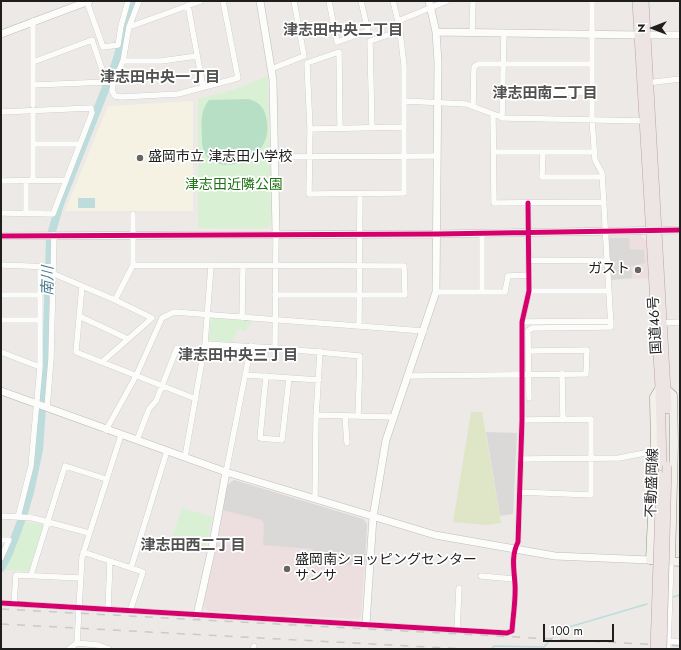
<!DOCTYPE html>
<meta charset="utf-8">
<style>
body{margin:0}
#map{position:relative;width:681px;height:650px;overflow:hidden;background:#ece9e7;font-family:Jost,sans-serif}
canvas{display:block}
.frame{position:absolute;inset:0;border:2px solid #1e1e1e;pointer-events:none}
.north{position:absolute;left:633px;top:8px;width:40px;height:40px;-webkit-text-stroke:3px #fff;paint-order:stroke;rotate:270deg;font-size:11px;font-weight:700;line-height:16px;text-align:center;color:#1e1e1e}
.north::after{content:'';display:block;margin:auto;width:14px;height:18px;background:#1e1e1e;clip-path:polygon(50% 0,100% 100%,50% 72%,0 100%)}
.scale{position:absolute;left:543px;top:624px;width:71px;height:18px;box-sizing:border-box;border:2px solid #1e1e1e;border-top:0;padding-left:5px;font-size:12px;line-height:14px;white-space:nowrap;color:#1e1e1e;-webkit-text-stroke:3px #fff;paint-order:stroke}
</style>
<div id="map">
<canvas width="681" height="650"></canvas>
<div class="frame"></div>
<div class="north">N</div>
<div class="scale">100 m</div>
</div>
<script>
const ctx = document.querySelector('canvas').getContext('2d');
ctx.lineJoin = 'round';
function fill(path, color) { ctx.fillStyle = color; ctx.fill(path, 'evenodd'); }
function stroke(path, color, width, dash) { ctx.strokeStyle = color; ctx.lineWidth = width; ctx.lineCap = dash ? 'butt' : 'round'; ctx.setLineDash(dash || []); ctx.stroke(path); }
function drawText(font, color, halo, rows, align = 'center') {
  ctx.font = font + ' Jost,"Noto Sans JP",sans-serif'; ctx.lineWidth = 3.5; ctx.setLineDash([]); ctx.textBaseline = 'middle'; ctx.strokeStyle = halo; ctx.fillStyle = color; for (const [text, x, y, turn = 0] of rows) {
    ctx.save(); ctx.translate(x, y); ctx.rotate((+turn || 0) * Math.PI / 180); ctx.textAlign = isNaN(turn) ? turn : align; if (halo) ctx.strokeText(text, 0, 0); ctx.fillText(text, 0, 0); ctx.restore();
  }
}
fill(new Path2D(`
 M606 234H640L647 243 648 278 609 280Z
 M234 480 363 519 367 524 361 616 358 619 208 611 202 605 227 485Z`), '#eddedf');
fill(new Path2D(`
 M191 101 193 102V211H65L108 106Z`), '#f5f1e3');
fill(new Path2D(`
 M606 238H629L630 249 644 250 645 263 631 266 632 278 609 280Z
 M486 432 517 433 513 514 500 516Z
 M234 480 363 519 367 524 365 565 327 564 323 562 312 549 263 545 264 524 262 520 222 510 227 485Z`), '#dad9d8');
fill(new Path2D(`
 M471 412H482L501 523 487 525 453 522Z`), '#dfe6c8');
fill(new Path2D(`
 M266 77H268L271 224 266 228H198V99L236 89Z
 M211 317 252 321 245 332 239 329 231 342 209 340Z
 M182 508 213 517 205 551 171 540Z
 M23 522 42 524 43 526 29 571 2 570 9 558Z`), '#daf0d4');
fill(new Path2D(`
 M248 99C258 101 264 107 266 117 279 166 202 183 202 141 202 126 199 113 209 100Z`), '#b6dfc5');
fill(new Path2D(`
 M78 198H95V208H78Z`), '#bddcdc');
stroke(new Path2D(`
 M673 597 680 595
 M491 649 494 646 544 647 559 630 647 604`), '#bddcdc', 1.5);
stroke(new Path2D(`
 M1 568 9 553 23 516 30 492 39 450 47 337 50 238 60 204 116 62 133 1`), '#bddcdc', 8);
const minor = new Path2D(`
 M139 1 129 27 123 61 113 84 112 91 115 96 121 97 178 94 238 78 223 1
 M329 1 337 42 368 31 361 1
 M393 1 398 21 447 1
 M87 2 103 47 118 45 121 26 128 1
 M188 5 203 87
 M33 21V105
 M129 27 201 1
 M472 33 473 1
 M123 61H161L197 56
 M33 62 92 40 106 81
 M271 69 304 56 294 1
 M646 83 680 79
 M33 85 108 82
 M502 91 592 93
 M405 101 466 104 504 118 644 121
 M473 106 474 67 478 64H592
 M1 112 91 108 92 113 53 214 1 213
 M493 115 494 203 604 202
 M502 118 504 33
 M340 128 339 52 307 63 310 129 309 194 404 193V66L400 31 370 41 372 128
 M310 129 403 127
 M33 144H80
 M494 152H595
 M543 153 542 177H602
 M274 157 437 156
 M1 181 65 180
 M26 181V213
 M33 181V111
 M529 260 608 261
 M1 265 54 267
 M133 265 404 266 405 295H275
 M40 267V367
 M54 274 115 300 152 318 102 362
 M82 286 76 352 196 399
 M529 291H609
 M436 292H505L508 276 529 275
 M482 292V233
 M1 295H40
 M115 300 133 265V214
 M79 316 128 339
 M242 318 243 266
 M1 320H40
 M522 322 611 321
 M663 323 680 322
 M359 326 360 194
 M205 344 275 348 360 356 358 416
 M275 348 276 233
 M1 352 40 367 31 466 18 517
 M562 374 563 419
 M246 375 319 380
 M266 376 260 438 282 440 289 378
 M408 376 586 374 587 350 529 351
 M529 398 528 331 532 328 611 327 602 173 595 160 592 120V1
 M47 408 51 359 54 235
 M316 415 393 417
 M345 416 347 443
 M106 430 136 376 162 318 174 312 424 331
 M137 440 149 409 156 401 177 348 203 353
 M185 457 205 344 211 266
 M520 459 619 458 655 451
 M226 472 251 346
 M519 492 591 495V419L522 420
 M315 498 316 418 320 351
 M1 516 33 518 89 533
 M1 540H9L1 558
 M83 552 143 572 130 611
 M131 568 167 451
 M31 575 65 466 106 479
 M481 576 514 579
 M1 603 507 633 512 631C513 616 516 599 515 584 514 569 511 556 518 542L522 420V322L529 291 528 203
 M14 604 16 575 80 578
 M108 609 110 561
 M457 630 459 588
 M669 641 680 642
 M77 643 82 557 121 435
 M668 647 671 561
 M69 649 77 643 98 645 109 649
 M253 649 254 646`);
const tertiary = new Path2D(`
 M260 1 273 80 276 233
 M436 32 639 35
 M1 34 89 1
 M647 35H680
 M1 236 437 234 680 230
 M1 391 226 472 435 535 555 556 650 560
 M197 615 212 548 226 472
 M366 624 373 517 386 440 436 292 438 62 436 32 429 1`);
const secondary = new Path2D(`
 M660 387 654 397 655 451 650 560 680 562
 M666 389 673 395 674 443 671 561`);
const trunk = new Path2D(`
 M637 1 660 387 662 466
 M644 1 667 409`);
stroke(minor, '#bfbebd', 6);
stroke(tertiary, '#bfbebd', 8);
stroke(secondary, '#959281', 9);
stroke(trunk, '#bfa0af', 10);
stroke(minor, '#fcfcfb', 5.5);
stroke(tertiary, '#fcfcfb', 7);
stroke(secondary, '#f3f1eb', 8);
stroke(trunk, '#ece5e4', 9);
stroke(new Path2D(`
 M1 609 680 646
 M1 624 465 649`), '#cacac9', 1.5, [8, 8]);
const trunkBridge = new Path2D(`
 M655 649 661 477
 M662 649 667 466`);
stroke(trunkBridge, '#bfa0af', 10, []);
stroke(trunkBridge, '#ece5e4', 9);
stroke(new Path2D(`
 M1 236 437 234 680 230
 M1 603 507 633 512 631C513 616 516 599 515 584 514 569 511 556 518 542L522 420V322L529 291 528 203`), '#d6006c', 5);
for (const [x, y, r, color] of [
 [140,158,4,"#666564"],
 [638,270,4,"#666564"],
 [287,569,4,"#666564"]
]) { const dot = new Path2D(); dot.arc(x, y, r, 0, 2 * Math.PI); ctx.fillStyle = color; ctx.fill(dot); stroke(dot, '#fff', 1.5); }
drawText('14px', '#1e1e1e', '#fff', [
 ["盛岡市立 津志田小学校",148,158],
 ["ガスト",630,270,"right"],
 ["盛岡南ショッピングセンター",295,561],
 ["サンサ",295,577]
], 'left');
drawText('14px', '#207315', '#fff', [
 ["津志田近隣公園",234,186]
]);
drawText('14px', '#1e1e1e', '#fff', [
 ["国道46号",656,325,-93],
 ["不動盛岡線",653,483,-88]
]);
drawText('bold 15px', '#515151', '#fff', [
 ["津志田中央二丁目",343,31],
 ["津志田中央一丁目",160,78],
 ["津志田南二丁目",545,94],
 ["津志田中央三丁目",238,356],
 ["津志田西二丁目",193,546]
]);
drawText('italic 15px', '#497a8f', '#fff', [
 ["南川",49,281,-89]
]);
</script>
